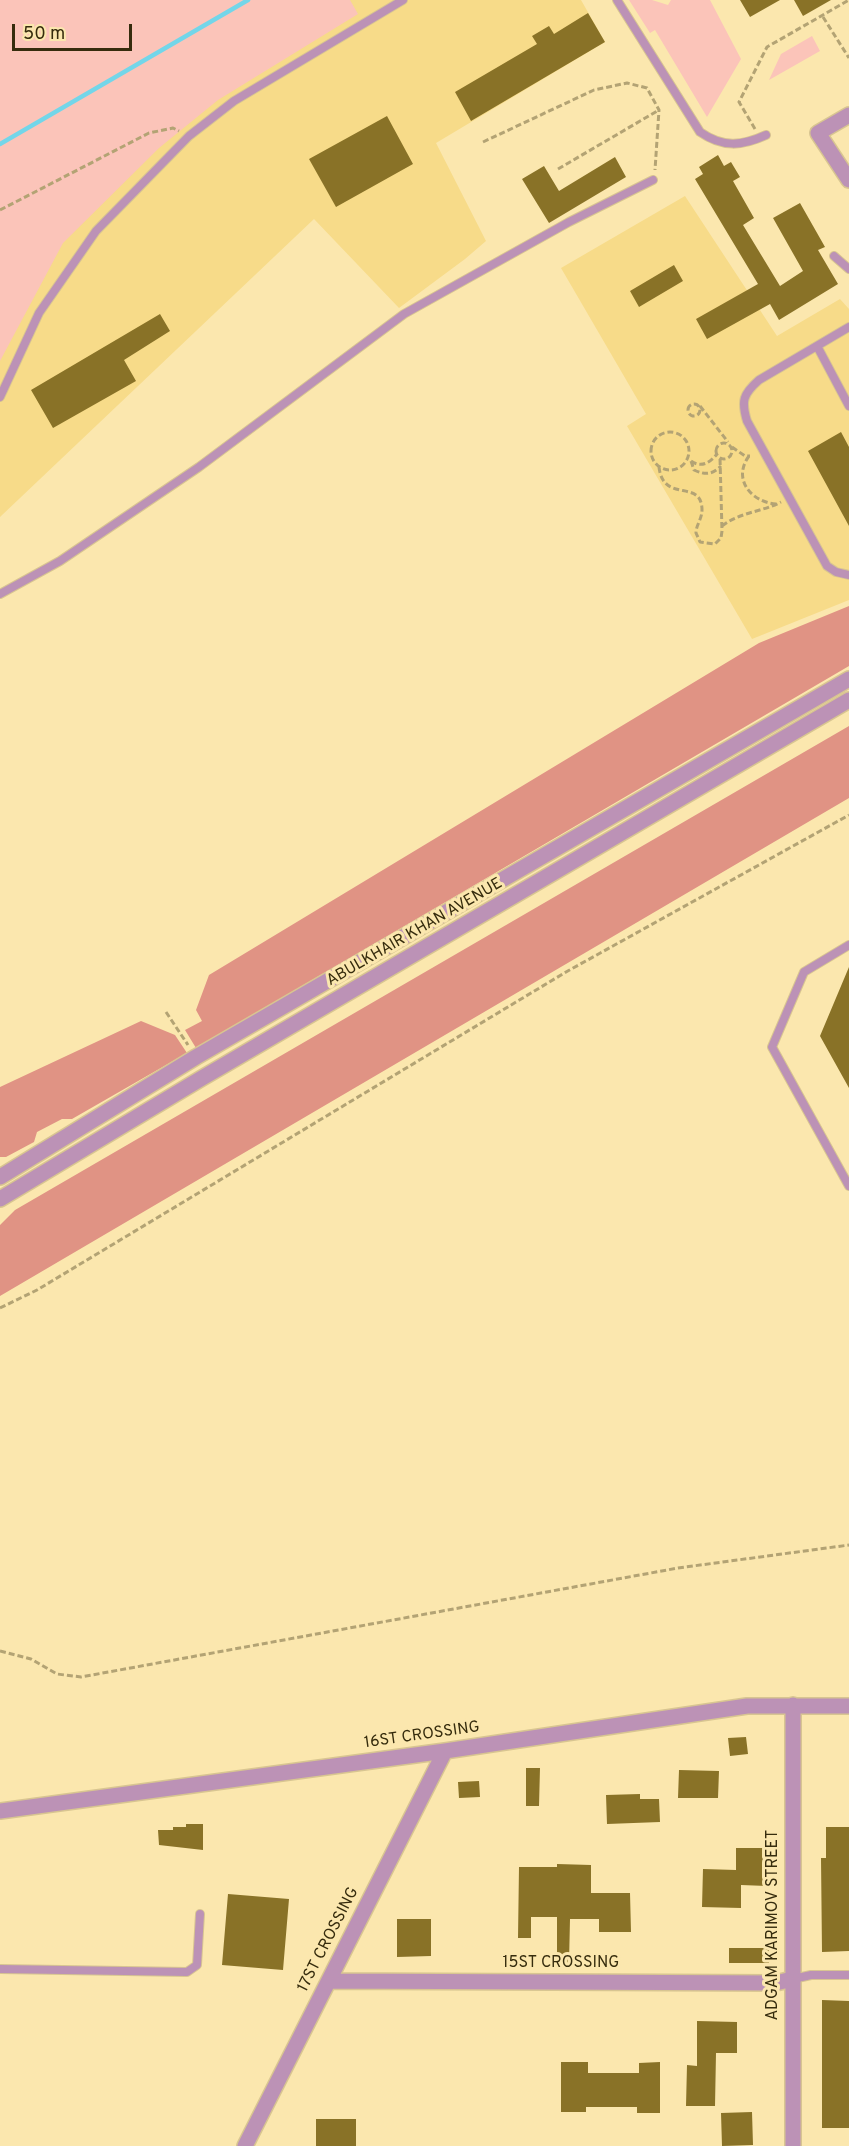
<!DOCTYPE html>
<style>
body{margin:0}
#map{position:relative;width:849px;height:2146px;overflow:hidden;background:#fbe7ae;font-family:Overpass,sans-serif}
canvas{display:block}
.scale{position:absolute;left:12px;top:24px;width:120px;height:27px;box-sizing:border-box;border:3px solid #362c0d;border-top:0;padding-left:8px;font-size:18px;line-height:21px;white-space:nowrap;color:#362c0d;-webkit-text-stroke:4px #fbe7ae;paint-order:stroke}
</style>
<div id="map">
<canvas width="849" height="2146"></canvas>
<div class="scale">50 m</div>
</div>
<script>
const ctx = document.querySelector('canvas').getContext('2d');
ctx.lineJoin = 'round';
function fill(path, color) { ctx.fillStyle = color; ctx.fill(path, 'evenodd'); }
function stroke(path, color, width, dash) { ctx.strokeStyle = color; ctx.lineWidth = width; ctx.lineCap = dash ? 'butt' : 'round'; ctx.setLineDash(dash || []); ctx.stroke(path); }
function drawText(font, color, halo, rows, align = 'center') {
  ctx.font = font + ' Overpass,sans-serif'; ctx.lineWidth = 6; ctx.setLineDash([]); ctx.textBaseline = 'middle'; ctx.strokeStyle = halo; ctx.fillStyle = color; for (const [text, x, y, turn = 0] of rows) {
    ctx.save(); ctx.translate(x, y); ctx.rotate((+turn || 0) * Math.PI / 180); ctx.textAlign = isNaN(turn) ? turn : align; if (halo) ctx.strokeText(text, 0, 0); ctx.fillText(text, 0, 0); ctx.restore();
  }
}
fill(new Path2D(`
 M0 0H581L605 42 436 143 486 241 465 259 399 308 314 219 0 517Z
 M685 196 777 336 840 299 849 309V600L752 639 627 426 646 414 561 268Z`), '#f7db89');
fill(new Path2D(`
 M0 0H350L358 14 218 100 159 148 63 243 0 361Z
 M629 0H652L668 5 671 0H710L741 59 707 117 655 30 650 33Z
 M812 36 820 51 769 80 781 54Z`), '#fbc4b9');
fill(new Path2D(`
 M849 606V666L196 1048 185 1030 202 1021 196 1010 209 975 759 643Z
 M849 726V798L0 1296V1225L15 1210Z
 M141 1021 175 1035 187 1053 72 1119H62L37 1132 34 1142 6 1157H0V1087Z`), '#e09384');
stroke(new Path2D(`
 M0 144 248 0`), '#73d6e9', 4.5);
fill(new Path2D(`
 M740 0H780L750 17Z
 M794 0H831L803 16Z
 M588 13 605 42 471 121 455 92 537 44 532 36 549 26 554 34Z
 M387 116 413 164 336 207 309 159Z
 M718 155 724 166 731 162 740 177 733 181 754 218 743 225 780 286 803 271 773 218 800 203 825 247 818 250 838 284 779 320 770 304 707 339 696 319 758 284 695 179 703 174 699 167Z
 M615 157 626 177 549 223 522 179 544 166 559 191Z
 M674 265 683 281 639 307 630 291Z
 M160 314 170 331 124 360 136 381 53 428 31 390Z
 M841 432 849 447V526L808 451Z
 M849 967V1088L820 1036Z
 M746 1737 748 1754 730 1756 728 1738Z
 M526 1768H540L539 1806H526Z
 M679 1770 719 1771 718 1798H678Z
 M479 1781 480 1797 459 1798 458 1782Z
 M640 1794V1799H659L660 1822 607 1824 606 1795Z
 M186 1824H203V1850L159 1845 158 1830H173V1827H186Z
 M826 1827H849V1951L822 1952 821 1858H826Z
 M736 1848H764L763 1871H768L767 1886 741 1885V1908L702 1907 703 1869 736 1870Z
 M557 1864 591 1865V1893H630L631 1932H599V1919H570L569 1963H557V1917H531V1938H518L519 1867H557Z
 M228 1894 289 1899 283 1970 222 1965Z
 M397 1919H431V1956L397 1957Z
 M729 1948H769V1963H729Z
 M822 2000 849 2001V2128H822Z
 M697 2021 737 2022V2053H716L715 2106H686L687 2065 697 2066Z
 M561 2062H588V2073H639V2063L660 2062V2113H637V2107H586V2112H561Z
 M752 2112 753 2145 722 2146 721 2113Z
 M316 2119H356V2146H316Z`), '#897227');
const service = new Path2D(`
 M617 0 700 132C723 148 742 146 766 135
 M834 256 849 269
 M849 327 759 380C743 394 741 401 747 421L827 566 836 572 849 575
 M817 346 849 406
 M0 397 39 313 96 231 189 136 234 101 403 0
 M0 594 60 561 199 467 404 314 569 222 653 180
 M849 945 804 972 772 1047 849 1186
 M0 1969 187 1972 197 1965 200 1914
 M793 1979 811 1975H849`);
const minor = new Path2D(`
 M0 1811 445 1751 747 1706H849
 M329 1981 776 1983 792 1979
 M245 2146 445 1751
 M793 2146V1705`);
const tertiary = new Path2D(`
 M849 115 818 133 849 180
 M0 1177 196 1057 849 679
 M0 1199 202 1078 849 700`);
stroke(service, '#d8c591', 10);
stroke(minor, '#d8c591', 18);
stroke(tertiary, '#d8c591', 18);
stroke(new Path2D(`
 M823 17 849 58
 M755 129 739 102 767 47 849 0
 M483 142 594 90 627 83 647 88 659 110 655 170
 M558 169 659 110
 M0 210 149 133 173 128 179 131
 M688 410a6 6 0 1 1 12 0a6 6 0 1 1-12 0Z
 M700 406 728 442
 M651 451a19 19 0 1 1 38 0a19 19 0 1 1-38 0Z
 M716 451a8 8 0 1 1 16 0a8 8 0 1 1-16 0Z
 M732 447 745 456H750
 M749 456C732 479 751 502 776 504
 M691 461 694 470C705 475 712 475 721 466
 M691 461C701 468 710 463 717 454
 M659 467C663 504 702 478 702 510 702 519 696 525 696 533L700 542 715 544 721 538 722 531 720 458
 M722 526C740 512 762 512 781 502
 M166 1012 188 1045
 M0 1308 37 1290 566 972 849 815
 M0 1651 31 1659 57 1674 81 1677 678 1568 849 1545`), '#b3a374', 3, [6, 3]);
stroke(service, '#bc92b6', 8);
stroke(minor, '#bc92b6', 15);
stroke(tertiary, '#bc92b6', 15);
drawText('16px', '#362c0d', '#fbe7ae', [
 ["ABULKHAIR KHAN AVENUE",415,933,-30],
 ["16ST CROSSING",422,1736,-8],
 ["ADGAM KARIMOV STREET",774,1925,-90],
 ["17ST CROSSING",329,1940,-63],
 ["15ST CROSSING",561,1964]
]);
</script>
